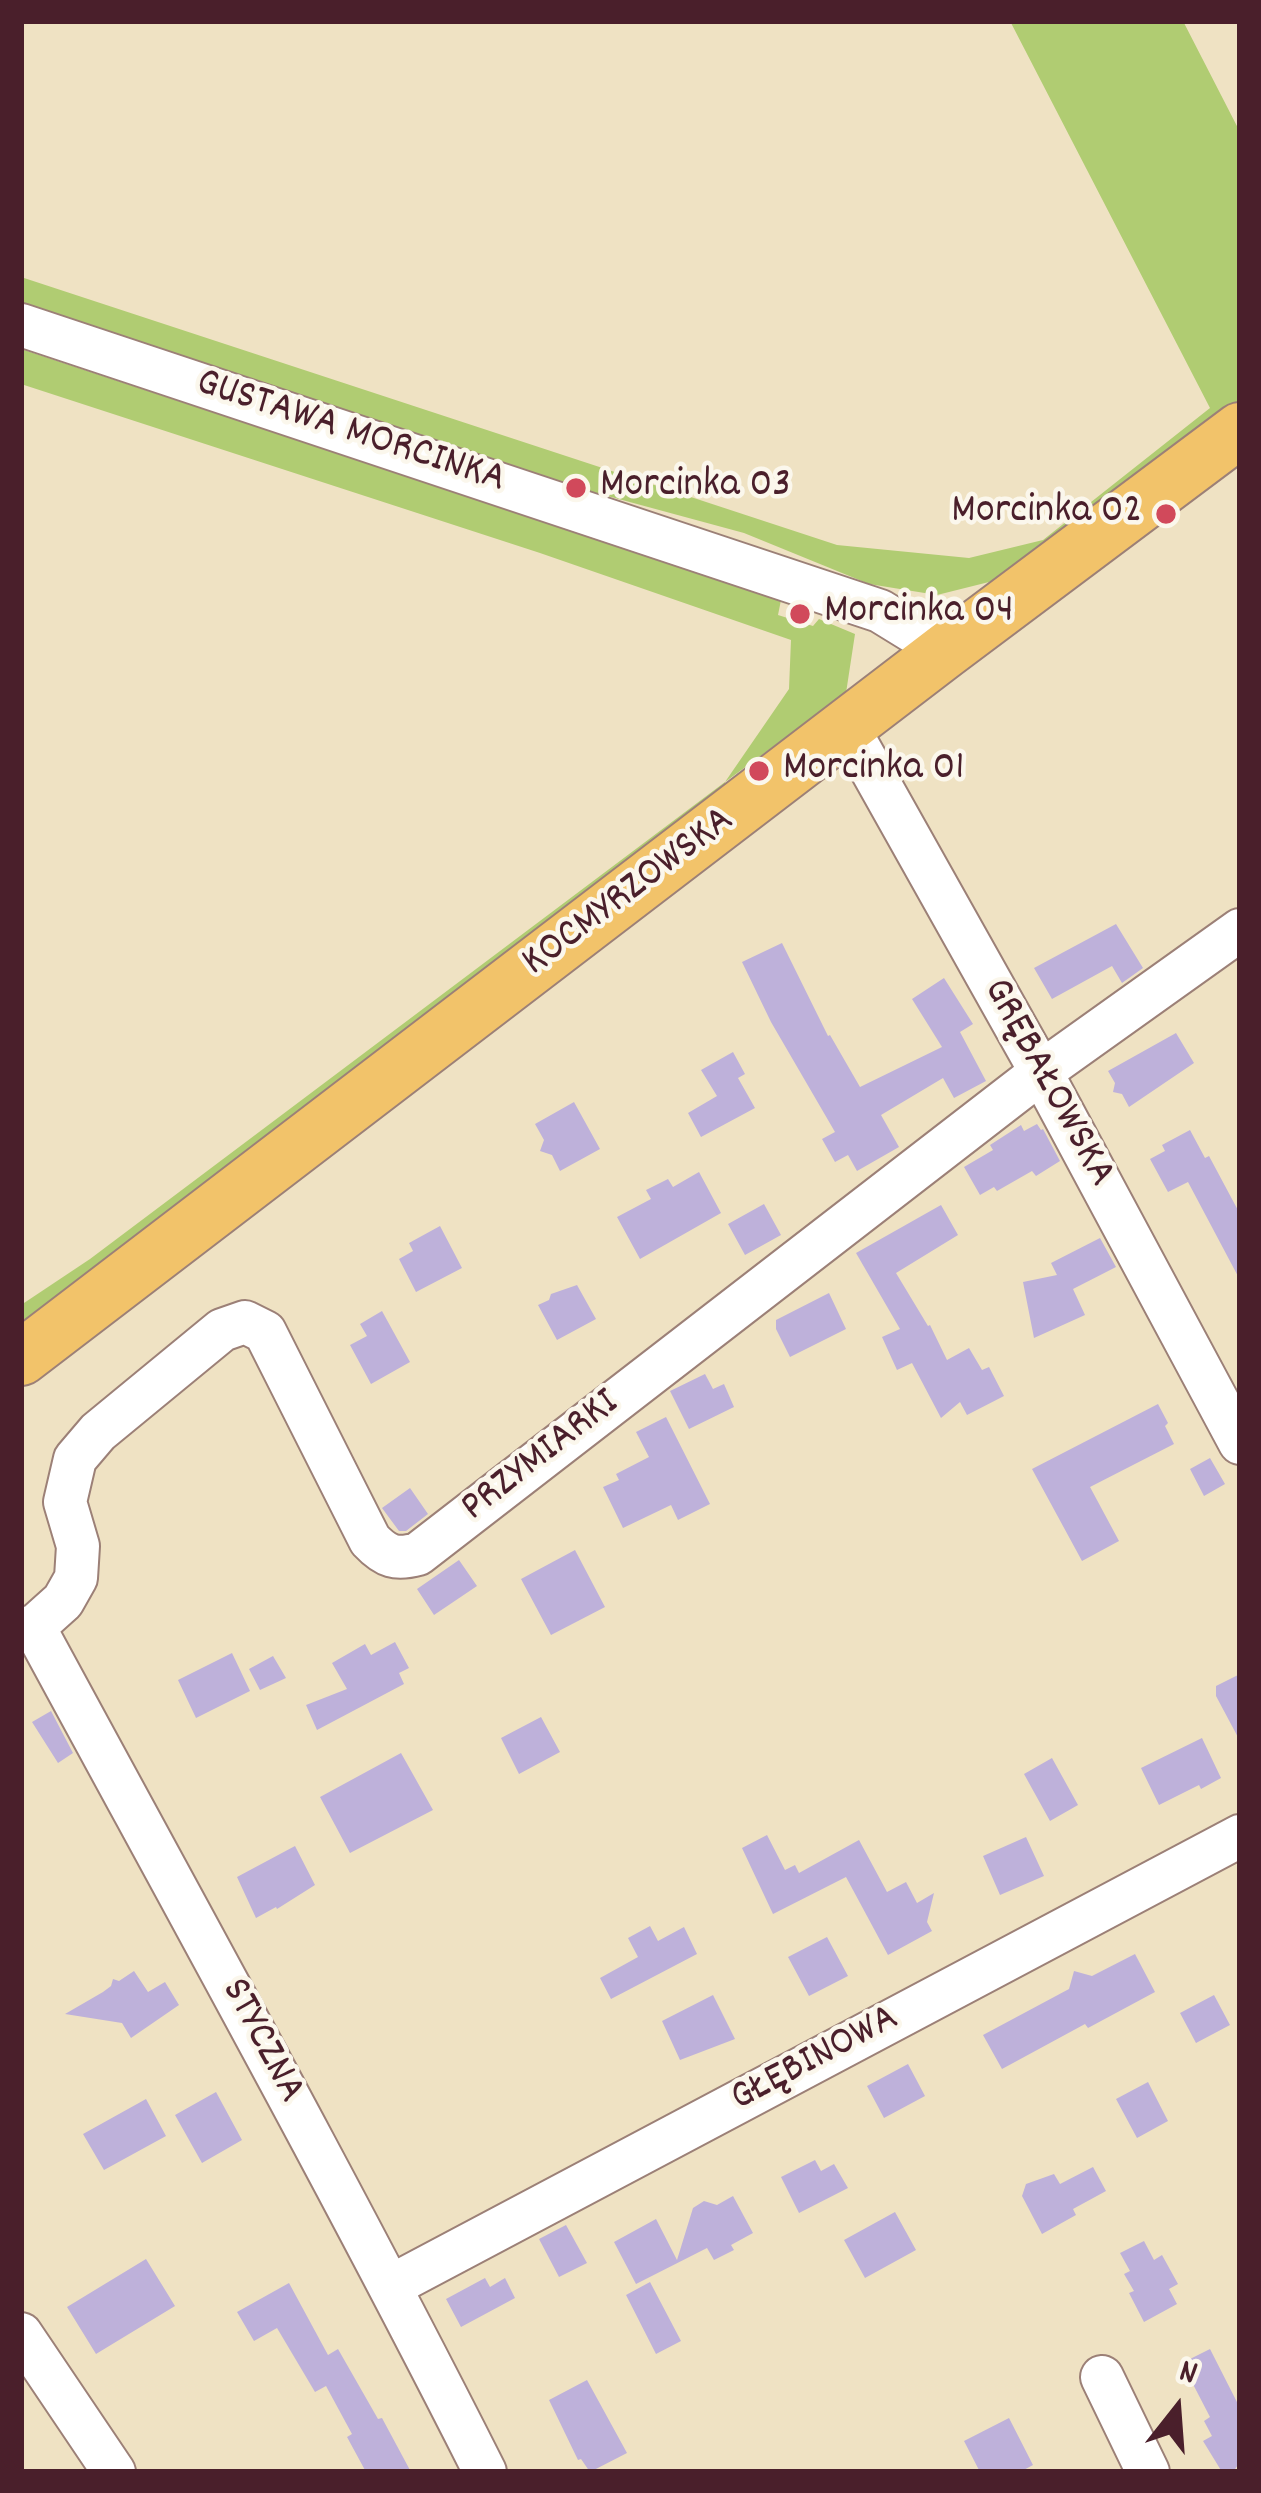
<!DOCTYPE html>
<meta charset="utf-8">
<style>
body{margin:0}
#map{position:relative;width:1261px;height:2493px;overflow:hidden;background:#efe2c3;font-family:Dekko,sans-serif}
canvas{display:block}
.frame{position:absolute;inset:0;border:24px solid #4a1f2b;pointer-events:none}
.north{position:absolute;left:1117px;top:2349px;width:120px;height:120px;-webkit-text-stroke:9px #fbf7ec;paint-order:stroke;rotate:17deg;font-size:33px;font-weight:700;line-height:48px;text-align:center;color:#4a1f2b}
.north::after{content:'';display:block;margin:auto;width:42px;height:54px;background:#4a1f2b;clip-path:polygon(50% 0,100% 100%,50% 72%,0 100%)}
</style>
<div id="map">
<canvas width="1261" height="2493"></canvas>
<div class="frame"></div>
<div class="north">N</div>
</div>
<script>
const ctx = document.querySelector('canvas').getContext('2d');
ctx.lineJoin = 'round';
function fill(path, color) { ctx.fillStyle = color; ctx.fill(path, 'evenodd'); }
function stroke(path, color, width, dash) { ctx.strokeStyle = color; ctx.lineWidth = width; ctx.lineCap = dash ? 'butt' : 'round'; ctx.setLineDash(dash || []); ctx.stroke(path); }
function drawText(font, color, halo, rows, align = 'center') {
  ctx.font = font + ' Dekko,sans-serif'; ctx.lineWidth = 9; ctx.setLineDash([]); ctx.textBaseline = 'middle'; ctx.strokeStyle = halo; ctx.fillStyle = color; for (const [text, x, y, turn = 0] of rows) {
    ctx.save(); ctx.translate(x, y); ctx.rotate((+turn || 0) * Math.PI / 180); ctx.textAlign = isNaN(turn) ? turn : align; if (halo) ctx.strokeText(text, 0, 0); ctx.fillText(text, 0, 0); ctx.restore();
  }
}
fill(new Path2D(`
 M1010 21H1183L1240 132V404L997 580 937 595 869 584 744 533 519 472 21 309V277L837 545 969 558 1043 540 1210 408Z
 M21 349 781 600 778 615 813 626 819 619 855 634 846 693 725 782V789L21 1329V1305L90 1259 725 782 789 689 791 640 540 553 21 384Z`), '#b0cc72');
fill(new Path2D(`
 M1116 924 1143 968 1122 983 1112 966 1052 999 1034 968Z
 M782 943 828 1036 830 1035 860 1087 942 1047 912 999 944 978 973 1024 960 1032 986 1081 954 1098 943 1078 881 1115 899 1147 857 1171 848 1155 835 1162 822 1139 835 1132 771 1022 742 962Z
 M1176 1033 1194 1063 1129 1107 1122 1094 1113 1092 1115 1083 1108 1071Z
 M733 1052 745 1074 738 1078 755 1108 701 1137 688 1113 717 1096 701 1070Z
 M574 1102 600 1149 560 1171 552 1155 540 1151 544 1140 535 1124Z
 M1037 1124 1041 1130 1043 1129 1060 1161 1036 1176 1032 1171 997 1191 994 1187 980 1195 964 1167 993 1150 990 1145 1021 1125 1024 1131Z
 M1190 1130 1205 1158 1209 1156 1240 1214V1280L1188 1182 1168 1192 1150 1159 1165 1151 1162 1145Z
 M699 1172 721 1213 640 1259 617 1217 651 1199 646 1190 668 1179 673 1187Z
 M764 1204 781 1235 745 1255 728 1224Z
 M941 1205 958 1235 896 1273 928 1326 930 1325 947 1360 969 1348 982 1370 989 1367 1004 1396 967 1415 960 1402 941 1418 912 1363 897 1370 882 1337 900 1329 856 1253Z
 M440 1226 462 1268 416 1292 399 1259 413 1251 409 1243Z
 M1100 1238 1116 1267 1073 1289 1085 1315 1034 1338 1023 1282 1057 1275 1051 1263Z
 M577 1285 596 1319 557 1340 538 1305 549 1300 551 1294Z
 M829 1293 846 1329 790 1357 776 1329V1320Z
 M382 1311 410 1362 371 1384 350 1345 367 1336 360 1324Z
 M705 1374 713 1389 724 1384 734 1407 689 1429 670 1391Z
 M1158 1404 1168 1423 1165 1426 1174 1444 1090 1487 1119 1541 1082 1561 1032 1469Z
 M666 1417 710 1504 678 1520 671 1505 623 1528 603 1487 619 1480 616 1474 649 1457 636 1432Z
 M1210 1458 1225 1484 1204 1496 1190 1469Z
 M410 1488 428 1514 406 1531H399L382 1508Z
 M575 1550 605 1607 551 1635 521 1579Z
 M459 1560 477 1586 434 1615 417 1589Z
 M395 1642 409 1668 399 1673 404 1684 317 1730 306 1705 347 1689 332 1663 365 1644 371 1655Z
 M232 1653 250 1691 196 1718 178 1680Z
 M273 1656 286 1678 260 1690 249 1669Z
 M1240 1674V1741L1216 1696V1686Z
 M51 1711 73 1753 58 1763 32 1722Z
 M541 1717 560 1752 519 1774 501 1738Z
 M1202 1738 1221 1778 1201 1789 1199 1785 1159 1805 1141 1768Z
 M401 1753 433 1810 350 1853 320 1797Z
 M1052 1758 1078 1805 1050 1821 1024 1774Z
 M767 1835 785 1870 795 1865 799 1873 859 1840 887 1892 906 1882 917 1903 934 1893 927 1922 932 1931 888 1955 846 1877 773 1914 742 1848Z
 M1026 1837 1044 1876 1000 1895 983 1856Z
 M295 1846 315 1885 277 1909 276 1907 256 1918 237 1877Z
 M650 1926 658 1941 684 1927 697 1954 611 1999 600 1978 638 1957 628 1938Z
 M827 1937 848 1976 809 1996 788 1957Z
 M1135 1954 1155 1992 1088 2028 1085 2024 1002 2069 983 2035 1069 1989 1074 1971 1092 1976Z
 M134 1971 148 1992 165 1982 179 2005 131 2038 122 2023 65 2014 103 1992 111 1986 113 1979 119 1981Z
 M713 1995 735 2039 680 2060 662 2021Z
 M1214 1995 1230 2025 1196 2043 1180 2013Z
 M908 2064 925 2096 884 2118 867 2086Z
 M1148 2082 1168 2121 1137 2138 1116 2099Z
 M216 2092 242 2140 202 2163 175 2115Z
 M146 2099 166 2136 104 2170 83 2134Z
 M815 2160 821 2171 834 2164 848 2188 799 2213 781 2177Z
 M1093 2167 1106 2191 1073 2209 1076 2215 1042 2234 1022 2196 1026 2184 1054 2174 1060 2184Z
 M733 2196 753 2233 731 2245 734 2250 714 2260 707 2248 636 2284 614 2242 656 2219 677 2260 693 2208 704 2201 717 2205Z
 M895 2212 916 2250 865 2278 844 2240Z
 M566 2225 587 2263 559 2277 539 2239Z
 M1144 2241 1154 2260 1162 2255 1178 2284 1169 2289 1177 2304 1144 2322 1129 2293 1134 2291 1124 2274 1130 2271 1120 2253Z
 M146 2259 175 2306 96 2354 67 2307Z
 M485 2278 490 2287 505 2278 515 2298 461 2327 446 2299Z
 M650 2282 681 2341 656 2354 626 2295Z
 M289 2283 328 2355 338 2349 378 2419 382 2418 411 2472H366L347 2437 352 2434 326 2386 315 2392 277 2328 254 2341 237 2312Z
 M1210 2349 1240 2408V2462L1233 2472H1222L1203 2441 1212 2436 1204 2421 1210 2417 1182 2363Z
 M587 2380 627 2453 590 2472 581 2459 578 2460 549 2400Z
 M1009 2418 1033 2465 1020 2472H980L964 2441Z`), '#beb1da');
const minor = new Path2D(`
 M21 325 880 611 945 651
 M848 728 1041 1072 1240 1443
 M34 1627 63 1601 76 1578 78 1546 65 1502 75 1459 98 1432 222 1330 245 1322 265 1332 370 1540C386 1557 396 1560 418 1554L1048 1067 1240 930
 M21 1628 34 1627C186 1908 341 2187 485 2472
 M391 2286 1240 1836
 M21 2334 114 2472
 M1102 2377 1148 2472`);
const major = new Path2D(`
 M21 1358 945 651 1240 430`);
stroke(minor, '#9c8077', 46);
stroke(major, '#9c8077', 58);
stroke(minor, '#fff', 42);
stroke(major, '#f2c36a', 54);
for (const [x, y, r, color] of [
 [576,488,12,"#d1495b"],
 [1166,514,12,"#d1495b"],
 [800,614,12,"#d1495b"],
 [759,771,12,"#d1495b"]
]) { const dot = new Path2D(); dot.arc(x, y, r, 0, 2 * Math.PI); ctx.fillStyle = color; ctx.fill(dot); stroke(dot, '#fbf7ec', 4.5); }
drawText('42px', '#4a1f2b', '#fbf7ec', [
 ["GUSTAWA MORCINKA",350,434,18],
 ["KOCMYRZOWSKA",630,894,-37],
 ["GRĘBAŁOWSKA",1046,1084,61],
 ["PRZYMIARKI",542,1458,-38],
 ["STYCZNA",260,2042,62],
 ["GŁĘBINOWA",816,2061,-28]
]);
drawText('42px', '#4a1f2b', '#fbf7ec', [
 ["Morcinka 03",600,488],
 ["Morcinka 02",1142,514,"right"],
 ["Morcinka 04",824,614],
 ["Morcinka 01",783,771]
], 'left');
</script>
